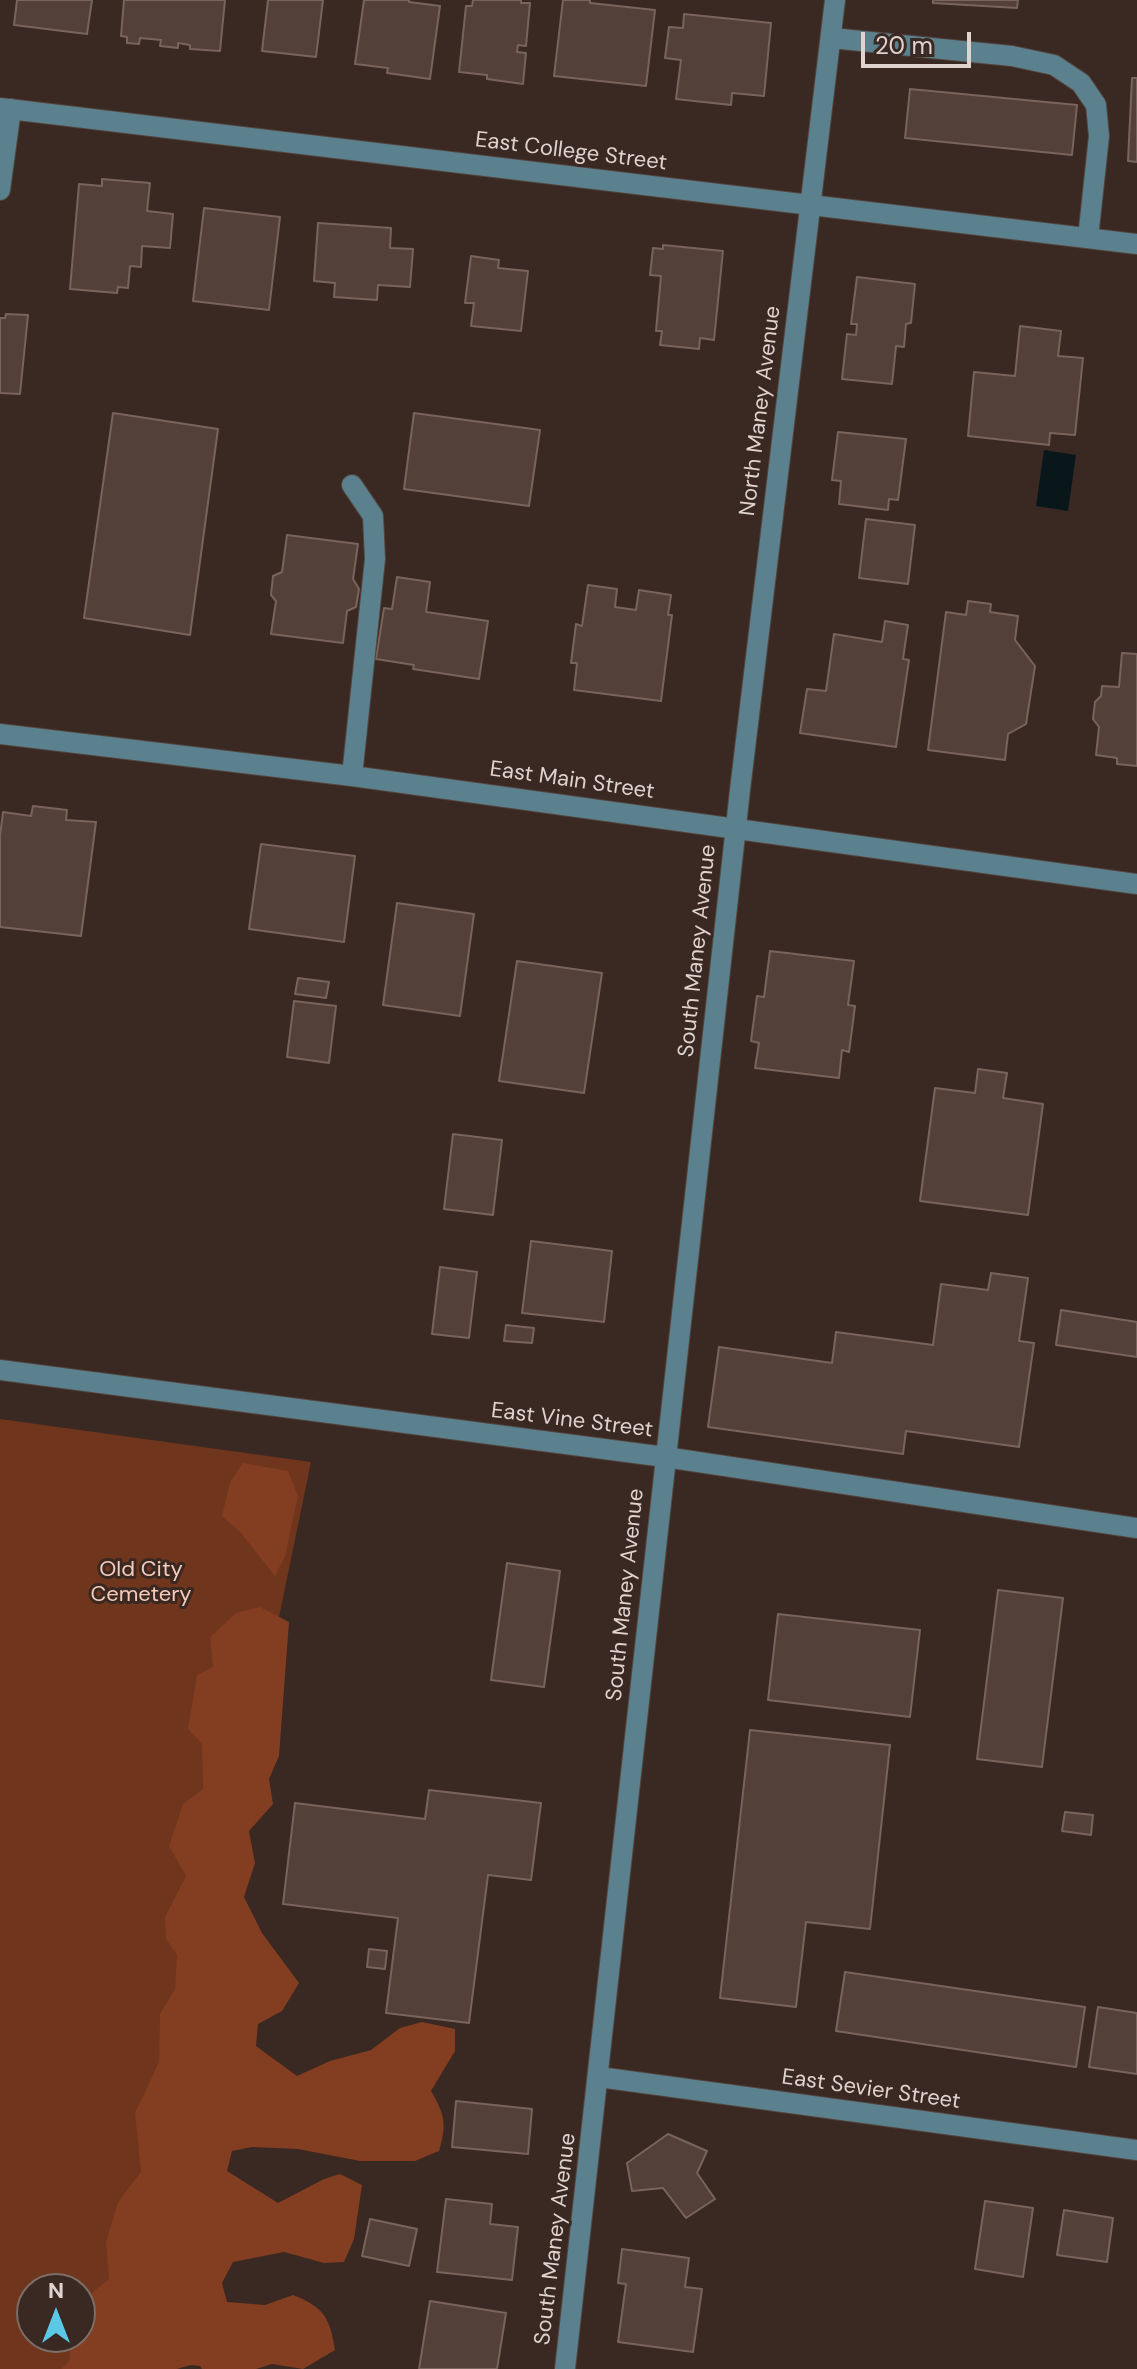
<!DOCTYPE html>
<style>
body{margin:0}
#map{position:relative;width:1137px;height:2369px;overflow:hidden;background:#3a2922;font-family:"DM Sans",sans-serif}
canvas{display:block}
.north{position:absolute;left:16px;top:2273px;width:80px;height:80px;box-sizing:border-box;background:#3a2922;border:2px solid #7c6d67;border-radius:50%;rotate:0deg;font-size:22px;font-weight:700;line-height:32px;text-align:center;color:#dfd3cf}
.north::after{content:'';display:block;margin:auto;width:28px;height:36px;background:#5bc8e6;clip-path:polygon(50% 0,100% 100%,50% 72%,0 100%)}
.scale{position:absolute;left:861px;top:32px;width:110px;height:36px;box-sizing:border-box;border:4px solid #dfd3cf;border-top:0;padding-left:10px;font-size:24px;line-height:28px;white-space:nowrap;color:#dfd3cf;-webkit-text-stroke:6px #3a2922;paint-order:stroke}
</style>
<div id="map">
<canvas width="1137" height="2369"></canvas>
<div class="north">N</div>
<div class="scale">20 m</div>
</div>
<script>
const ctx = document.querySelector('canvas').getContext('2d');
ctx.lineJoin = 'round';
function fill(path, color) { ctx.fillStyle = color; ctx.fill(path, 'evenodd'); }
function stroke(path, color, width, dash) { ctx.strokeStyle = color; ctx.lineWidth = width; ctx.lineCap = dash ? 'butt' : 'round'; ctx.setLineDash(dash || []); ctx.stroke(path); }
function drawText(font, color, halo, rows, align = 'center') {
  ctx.font = font + ' "DM Sans",sans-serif'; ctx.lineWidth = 6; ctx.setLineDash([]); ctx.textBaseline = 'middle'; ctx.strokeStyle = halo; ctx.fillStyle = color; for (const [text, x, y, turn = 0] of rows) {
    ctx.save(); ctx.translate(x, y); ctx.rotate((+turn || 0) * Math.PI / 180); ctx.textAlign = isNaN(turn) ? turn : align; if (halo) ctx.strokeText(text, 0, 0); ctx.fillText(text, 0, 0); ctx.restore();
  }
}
fill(new Path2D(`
 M0 1419 311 1462 124 2369H0ZM32 2289H80V2337H32Z`), '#6f351d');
fill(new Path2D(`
 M243 1463 288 1471 298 1496 285 1556 275 1576 240 1532 222 1516 230 1482Z
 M260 1607 289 1622 279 1756 269 1779 273 1804 249 1831 255 1863 244 1897 262 1933 299 1983 282 2011 258 2024 256 2046 297 2076 330 2061 371 2050 400 2028 422 2022 455 2029V2051L431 2091C445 2115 447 2124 439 2151L415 2161H360L298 2149 252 2147 232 2151 227 2171 278 2203 324 2179 340 2174 362 2185 354 2239 344 2262 324 2263 284 2252 233 2262 222 2283 227 2302 265 2305 293 2295C324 2307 330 2318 335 2350L303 2369 272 2364 256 2369H202L200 2366 191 2365 177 2369H61L70 2360V2337H80C80 2300 81 2302 109 2279L106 2242 118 2202 141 2172 135 2113 159 2062 160 2014 175 1989 177 1955 166 1939 165 1917 186 1876 169 1846 183 1804 203 1789 202 1744 188 1729 197 1675 213 1667 210 1637 236 1613Z`), '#833d21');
fill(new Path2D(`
 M1044 450 1076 455 1068 511 1036 506Z`), '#09171b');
const building = new Path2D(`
 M17 0H92L87 34 14 25Z
 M124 0H225L220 51 190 49V45L178 43V48L160 46 161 40 140 38 139 44 127 43V37L121 36Z
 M268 0H323L316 57 262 51Z
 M364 0H409V2L440 6 430 79 387 73 388 68 355 64Z
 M473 0H521V3H530L526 46 518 45 517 52 526 53 523 84 487 79V75L459 72 466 6H472Z
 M563 0H590V3L655 10 646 86 554 76Z
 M933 0H1018L1017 8 933 3Z
 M684 14 771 23 764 96 732 93 731 105 676 99 681 60 665 58 669 27 683 28Z
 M1132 78H1137V162L1128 161Z
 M910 89 1077 105 1072 155 905 138Z
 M102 179 150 183 147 211 173 214 170 248 142 246 141 267 130 266 128 288 118 287 117 293 70 289 79 184 102 186Z
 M204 208 280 217 269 310 193 301Z
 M318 223 391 228 390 248 413 249 410 287 378 285 377 300 334 297 335 283 314 281Z
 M663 245 723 251 714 340 700 338 699 349 660 345 662 331H656L661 276 650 275 653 248 663 249Z
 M471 256 499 260 498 268 528 271 521 331 471 326 474 303H465Z
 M857 277 915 284 911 323 906 324 904 347 896 346 892 384 842 379 847 334 856 335 857 324H851Z
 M6 314 28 315 20 394 0 393V318H5Z
 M1020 326 1061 331 1058 356 1083 358 1075 435 1050 433 1049 445 968 436 974 372 1015 376Z
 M113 413 218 429 190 635 84 618Z
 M414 413 540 430 529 506 404 489Z
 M838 432 906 439 898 500 889 499 888 510 839 504 841 481 832 480Z
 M866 519 915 525 908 584 859 578Z
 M287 535 358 544 353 579 359 589 356 607 347 611 343 643 271 634 276 601 271 595 273 576 282 572Z
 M397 577 430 582 426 612 488 621 479 679 413 669 414 665 376 659 384 608 392 609Z
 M588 585 617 589 615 607 636 610 639 590 671 595 668 615H672L661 701 574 690 577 663H571L576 624 582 626Z
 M968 601 991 604 990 612 1018 616 1015 640 1035 666 1026 724 1008 734 1005 760 928 750 946 612 966 615Z
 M885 621 908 625 903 659 909 660 896 747 800 733 807 689 826 691 834 634 882 642Z
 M1122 653 1137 654V766L1117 764V758L1096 755 1099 727 1093 719 1095 702 1101 696 1102 686 1119 687Z
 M33 806 67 810 66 820 96 822 81 936 0 927V836L3 812 31 816Z
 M261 844 355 856 344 942 249 929Z
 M397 903 474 914 460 1016 383 1005Z
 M770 951 854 961 848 1005 855 1006 849 1052 842 1050 839 1078 755 1068 759 1043 751 1041 757 996 764 997Z
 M517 961 602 973 584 1093 499 1081Z
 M298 978 329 982 326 998 295 994Z
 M294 1001 336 1006 329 1063 287 1057Z
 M978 1069 1007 1073 1003 1098 1043 1104 1028 1215 920 1201 935 1088 975 1093Z
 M453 1134 502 1140 493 1215 444 1209Z
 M531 1241 612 1251 604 1322 522 1313Z
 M440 1267 477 1272 469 1338 432 1334Z
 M991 1273 1028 1278 1019 1341 1034 1343 1019 1447 906 1431 903 1454 708 1427 719 1347 832 1363 836 1332 933 1345 941 1284 988 1290Z
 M1061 1310 1137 1322V1357L1056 1345Z
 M506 1325 534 1328 532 1343 504 1341Z
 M507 1563 560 1571 544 1687 491 1680Z
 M998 1590 1063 1598 1042 1767 977 1759Z
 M778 1614 920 1630 910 1717 768 1700Z
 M750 1730 890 1745 870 1929 806 1922 796 2007 720 1998Z
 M429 1790 541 1803 531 1880 488 1875 469 2023 386 2013 398 1918 283 1904 295 1803 425 1819Z
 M1065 1812 1093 1815 1091 1835 1062 1831Z
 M369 1949 387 1951 385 1969 367 1967Z
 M845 1972 1085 2007 1076 2067 836 2031Z
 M1098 2007 1137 2013V2074L1089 2067Z
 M456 2101 532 2109 528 2154 452 2147Z
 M668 2134 707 2151 697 2173 715 2199 686 2218 663 2188 632 2191 627 2163Z
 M446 2199 492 2204 490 2224 518 2227 512 2280 437 2272Z
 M985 2201 1033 2208 1023 2277 975 2269Z
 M1064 2210 1113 2218 1107 2262 1057 2255Z
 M370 2219 417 2229 409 2266 362 2256Z
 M622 2249 689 2258 685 2287 702 2289 693 2352 618 2342 626 2284 618 2283Z
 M430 2301 506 2313 497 2369H419Z`);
fill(building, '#534038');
stroke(building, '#78645c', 2);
const minor = new Path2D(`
 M831 38 1012 56 1054 65 1081 83 1096 105 1099 136 1088 238
 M0 108 1137 244
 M0 190 11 109
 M352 485 373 516 375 559 352 776
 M0 734 352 776 1137 884
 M0 1370 665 1457 1137 1528
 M599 2077 1137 2150
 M565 2369 740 790 835 0`);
stroke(minor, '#54443e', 22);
stroke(minor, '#5a818d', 20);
drawText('22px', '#dfd3cf', '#3a2922', [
 ["East College Street",571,152,7],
 ["North Maney Avenue",761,411,-83],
 ["East Main Street",572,781,8],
 ["South Maney Avenue",698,951,-84],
 ["East Vine Street",572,1421,7],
 ["South Maney Avenue",626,1595,-84],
 ["East Sevier Street",871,2090,8],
 ["South Maney Avenue",556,2239,-83]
]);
drawText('22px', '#f6cbbb', '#3a2922', [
 ["Old City",141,1570],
 ["Cemetery",141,1595]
]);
</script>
